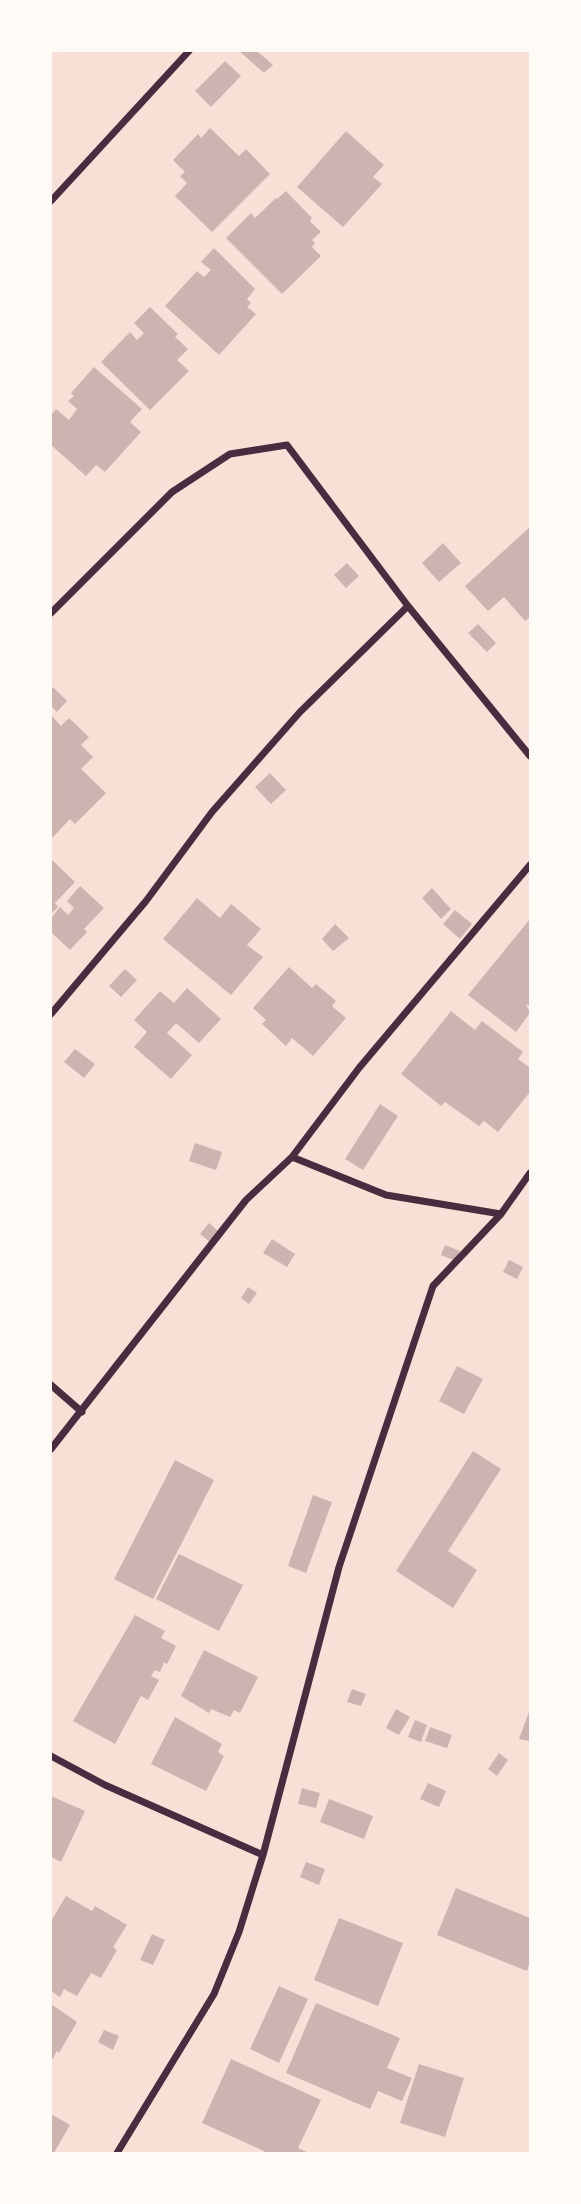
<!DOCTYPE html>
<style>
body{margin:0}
#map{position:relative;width:581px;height:2204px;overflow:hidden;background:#f7e1d7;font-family:Karla,sans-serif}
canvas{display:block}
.frame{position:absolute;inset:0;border:52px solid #fffaf5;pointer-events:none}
</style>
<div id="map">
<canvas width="581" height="2204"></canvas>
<div class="frame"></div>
</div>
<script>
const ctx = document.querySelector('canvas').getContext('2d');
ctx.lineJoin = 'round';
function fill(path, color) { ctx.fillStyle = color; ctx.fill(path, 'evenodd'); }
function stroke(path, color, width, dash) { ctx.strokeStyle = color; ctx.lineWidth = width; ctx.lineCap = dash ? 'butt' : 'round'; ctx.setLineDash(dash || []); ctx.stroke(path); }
fill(new Path2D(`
 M239 51H257L273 65 264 73Z
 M225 61 241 76 211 107 195 91Z
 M210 128 239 156 246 149 270 174 212 232 175 196 187 183 180 176 185 172 173 160 198 134 201 138Z
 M346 131 384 165 373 177 382 184 343 227 297 187Z
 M286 191 312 218 310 221 321 232 312 240 315 243 312 247 321 256 282 294 226 238 251 213 255 218 276 198 277 199Z
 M214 248 255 289 247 299 251 303 247 307 256 314 219 355 165 306 197 271 204 277 211 270 201 262Z
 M150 307 178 334 175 337 188 349 177 360 189 371 150 410 101 362 130 332 137 340 144 333 134 323Z
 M94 367 142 409 130 422 141 432 105 472 96 465 86 476 51 445V415L56 409 69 420 77 409 68 401 74 396 71 393Z
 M530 527V617L525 621 504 597 488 611 465 586Z
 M443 543 461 563 439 582 422 563Z
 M347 563 359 576 346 588 334 575Z
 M478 624 496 643 487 652 468 633Z
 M53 687 67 701 57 712 51 706V690Z
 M51 715 61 726 69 718 89 737 81 745 93 757 81 769 106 793 75 824 70 819 53 837 51 835Z
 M270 773 286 790 271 804 255 787Z
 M51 859 75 882 55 903 58 907 51 914Z
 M80 886 104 908 84 929 87 932 70 950 51 932V918L60 907 68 915 74 908 67 901Z
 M432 888 451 909 441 919 422 898Z
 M197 898 220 918 231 904 261 929 247 945 263 957 231 995 163 939Z
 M455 910 472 924 460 939 443 924Z
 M530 919V1006L526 1004 530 1013 516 1032 468 995Z
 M335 924 349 938 333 951 322 939Z
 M289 967 312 988 316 984 336 1001 332 1006 346 1018 313 1056 292 1038 286 1046 262 1024 266 1020 253 1008Z
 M125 969 137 980 121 997 109 986Z
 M187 988 221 1019 199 1043 176 1023 167 1033 192 1055 171 1079 134 1047 147 1032 134 1020 160 991 174 1003Z
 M451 1011 475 1030 482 1021 523 1052 518 1059 530 1068V1092L498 1132 484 1121 479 1126 445 1102 441 1106 401 1074Z
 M75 1049 95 1064 84 1078 64 1062Z
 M380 1104 398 1116 363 1170 345 1159Z
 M195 1143 222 1152 216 1170 189 1161Z
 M209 1223 218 1231 210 1242 200 1234Z
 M272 1239 295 1254 287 1267 263 1253Z
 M445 1245 460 1251 456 1261 441 1255Z
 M509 1260 523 1267 517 1279 503 1272Z
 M248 1287 257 1293 249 1304 241 1298Z
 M457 1366 483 1379 464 1414 439 1401Z
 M473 1451 501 1469 448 1551 477 1570 453 1608 396 1571Z
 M175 1460 214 1480 153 1599 114 1579Z
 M313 1495 332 1502 306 1573 288 1566Z
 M179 1554 243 1585 219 1631 156 1599Z
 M135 1615 165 1631 161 1638 176 1646 167 1664 164 1662 160 1672 155 1670 151 1676 159 1680 148 1700 141 1696 115 1744 73 1721Z
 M204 1650 258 1677 240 1713 234 1710 230 1717 211 1709 209 1713 181 1696Z
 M352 1689 366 1694 361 1706 347 1702Z
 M396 1709 410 1717 399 1735 386 1728Z
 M530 1709V1741L519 1739Z
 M175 1717 222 1744 218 1752 224 1756 206 1791 151 1764Z
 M415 1720 427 1725 421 1742 408 1737Z
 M430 1727 452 1735 447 1748 425 1741Z
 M499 1753 508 1760 497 1776 488 1769Z
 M428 1783 446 1791 439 1807 420 1799Z
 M302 1788 320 1793 316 1808 298 1804Z
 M51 1796 85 1811 61 1862 51 1857Z
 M329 1799 373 1816 364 1839 320 1822Z
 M306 1862 325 1869 319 1885 300 1877Z
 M456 1888 530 1918V1962L527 1971 437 1935Z
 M66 1896 92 1911 95 1906 127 1925 113 1947 117 1950 101 1978 91 1973 77 1996 64 1989 60 1997 51 1991V1921Z
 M339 1918 403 1943 378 2006 314 1980Z
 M152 1934 165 1940 153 1965 140 1960Z
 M279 1986 308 1999 279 2063 250 2049Z
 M316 2003 400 2038 387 2068 412 2078 402 2101 378 2091 370 2109 286 2073Z
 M51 2004 77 2022 59 2053 57 2051 51 2062Z
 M104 2030 119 2036 113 2050 98 2042Z
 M231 2059 321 2100 298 2148 309 2153H263L264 2151 202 2123Z
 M419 2064 464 2078 445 2137 400 2123Z
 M51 2114 70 2125 54 2153 51 2151Z`), '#ccb4b1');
stroke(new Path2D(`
 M51 201 189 51
 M51 613 172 492 230 454 287 445 408 606 530 756
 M51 1014 146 901 212 812 300 712 408 606
 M292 1157 386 1195 501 1214
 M51 1385 82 1412
 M51 1449 246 1200 292 1157 359 1068 530 865
 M51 1756 105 1785 263 1855
 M117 2153 214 1994 239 1932 263 1855 339 1567 433 1286 501 1214 530 1173`), '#4a2c40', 7);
</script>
